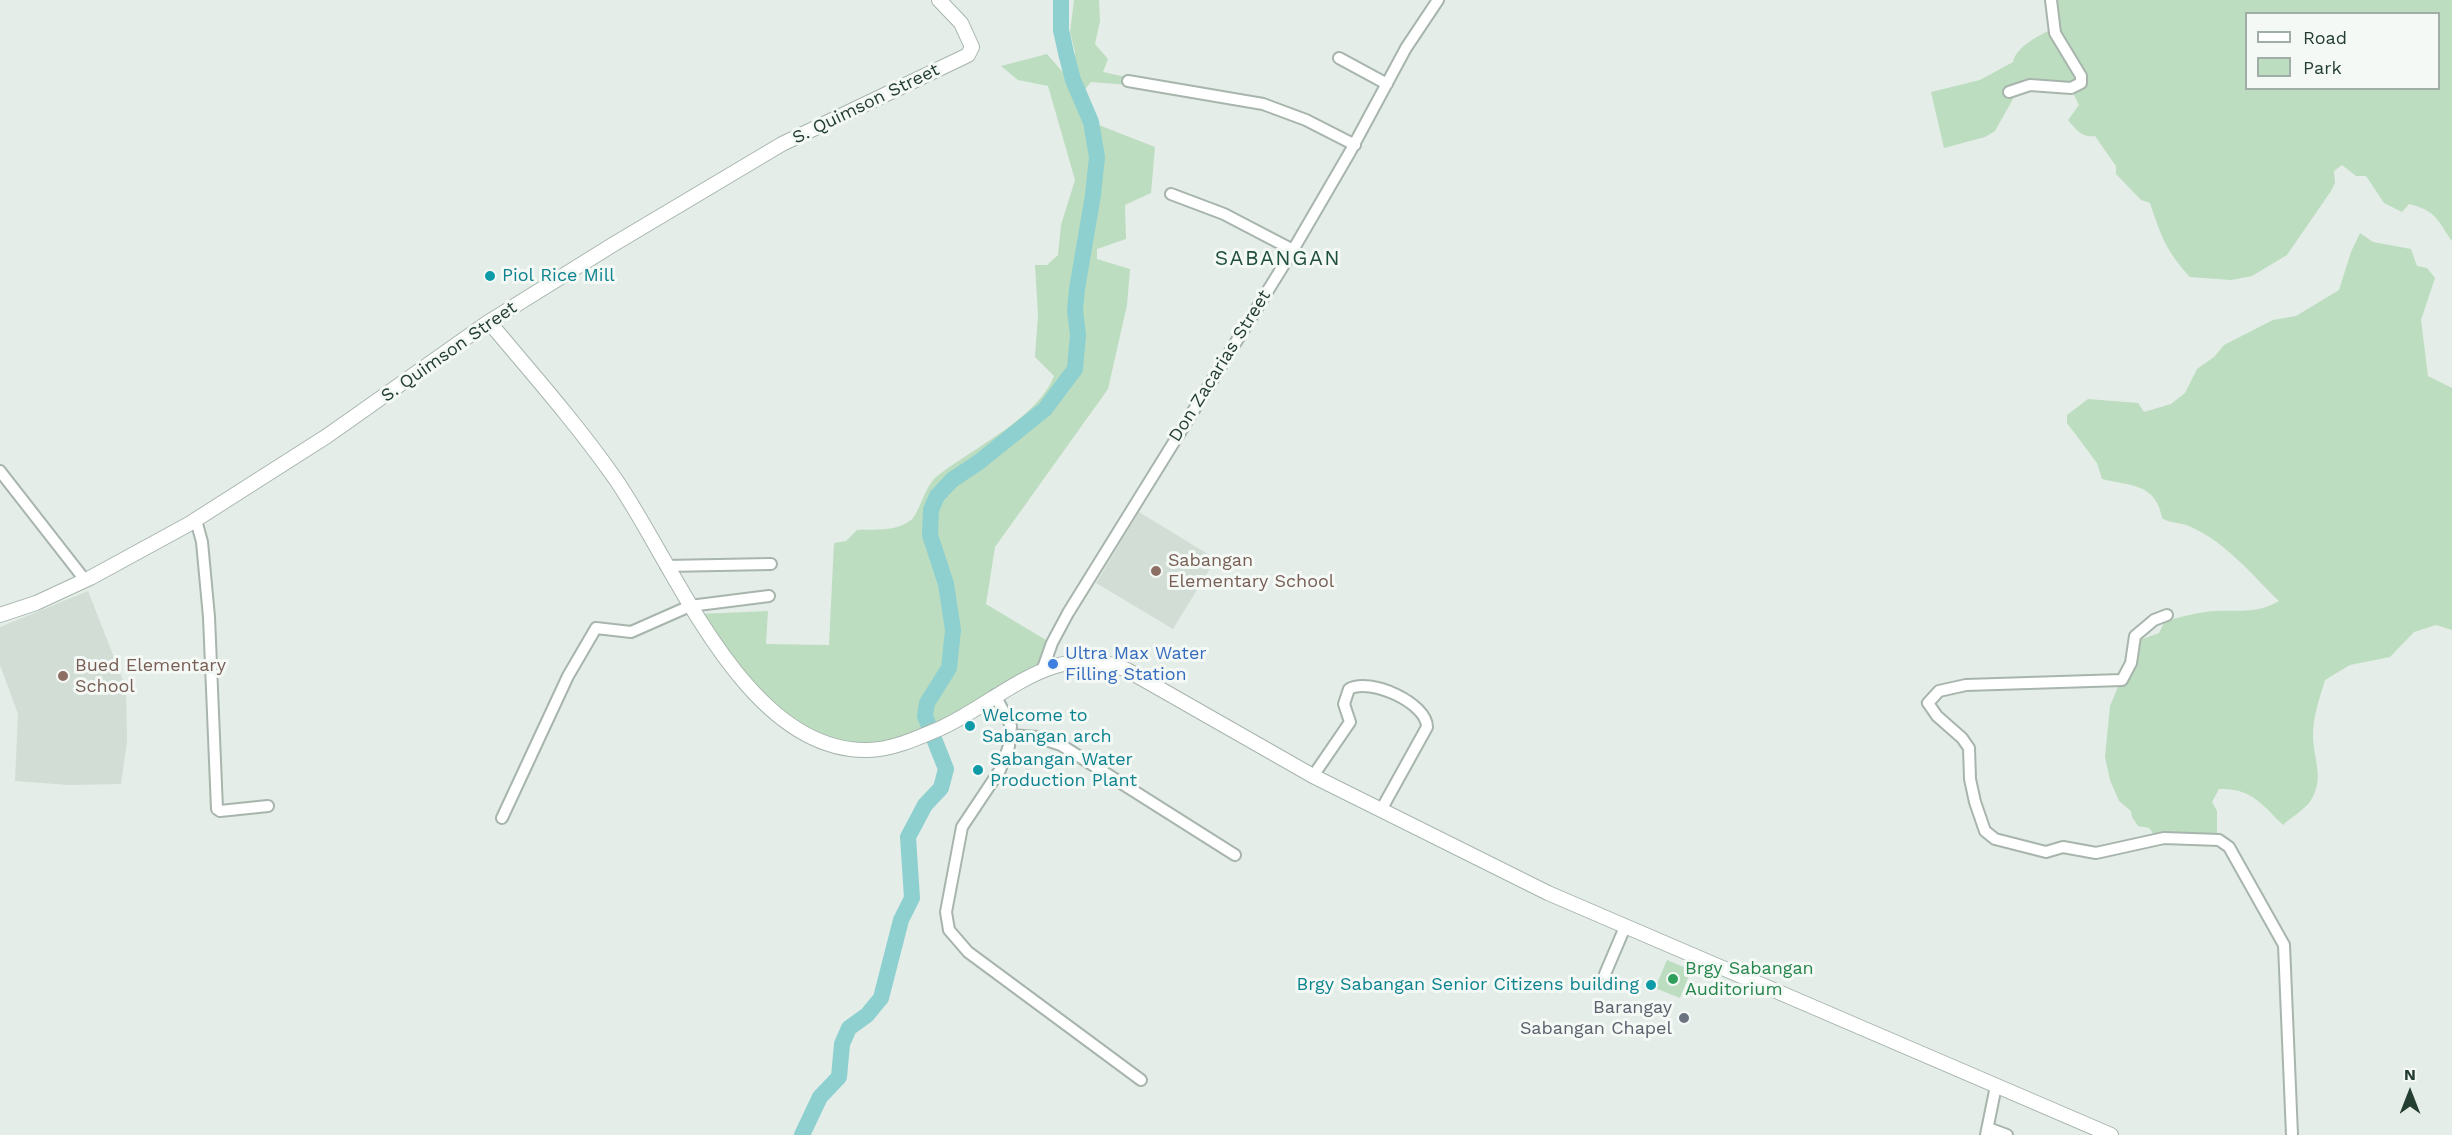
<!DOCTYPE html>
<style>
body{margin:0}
#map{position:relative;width:2452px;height:1135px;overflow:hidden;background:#e4ede7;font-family:"Work Sans",sans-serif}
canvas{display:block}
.legend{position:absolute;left:2245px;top:12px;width:195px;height:78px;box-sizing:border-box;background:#f4f9f6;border:2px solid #a1aea8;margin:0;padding:8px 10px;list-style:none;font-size:18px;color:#243e32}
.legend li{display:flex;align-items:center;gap:12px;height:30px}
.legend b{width:30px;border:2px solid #a1aea8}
.north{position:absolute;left:2380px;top:1063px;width:60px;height:60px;-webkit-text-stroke:4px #f4f9f6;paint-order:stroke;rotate:0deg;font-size:16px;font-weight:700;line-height:24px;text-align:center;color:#243e32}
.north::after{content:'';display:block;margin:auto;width:21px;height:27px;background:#243e32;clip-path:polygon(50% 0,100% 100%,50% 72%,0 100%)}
</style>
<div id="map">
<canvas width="2452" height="1135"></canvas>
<ul class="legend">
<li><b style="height:8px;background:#fff"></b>Road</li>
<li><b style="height:16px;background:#bdddc0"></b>Park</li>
</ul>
<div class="north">N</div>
</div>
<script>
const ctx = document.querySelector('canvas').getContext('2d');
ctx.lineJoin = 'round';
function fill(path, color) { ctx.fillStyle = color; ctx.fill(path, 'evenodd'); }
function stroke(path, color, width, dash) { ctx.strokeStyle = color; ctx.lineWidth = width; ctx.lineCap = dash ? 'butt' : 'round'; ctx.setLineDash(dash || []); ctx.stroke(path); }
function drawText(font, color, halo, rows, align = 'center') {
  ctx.font = font + ' "Work Sans",sans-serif'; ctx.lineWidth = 6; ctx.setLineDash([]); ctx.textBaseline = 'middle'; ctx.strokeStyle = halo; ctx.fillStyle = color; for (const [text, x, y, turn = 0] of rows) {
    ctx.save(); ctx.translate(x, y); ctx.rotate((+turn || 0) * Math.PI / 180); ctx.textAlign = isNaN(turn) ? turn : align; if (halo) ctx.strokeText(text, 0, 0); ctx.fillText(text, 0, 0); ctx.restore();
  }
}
fill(new Path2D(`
 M1139 512 1216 559 1173 629 1096 583Z
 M88 591 126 688 127 741 121 784 69 785 15 781 18 714 0 665V627Z`), '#d2ddd6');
fill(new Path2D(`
 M1074 0H1099L1100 21 1095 44 1108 59 1103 72 1144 81 1142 86 1091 82 1081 94 1091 122 1155 147 1151 193 1125 205 1126 239 1097 249V259L1130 269 1127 305 1108 389 995 547 986 604 1051 643 1037 677 941 729 842 752 766 704 698 614 768 611 766 644 829 645 834 543 846 541 857 530C875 529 896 532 911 520 919 514 924 488 936 477 971 449 1038 418 1054 376L1035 357 1038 315 1035 265H1047L1058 255 1061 225 1075 180 1048 86 1018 80 1001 66 1047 54 1080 92 1074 75 1075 52 1070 32Z
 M2047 0H2452V241C2437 220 2437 211 2409 204L2402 212 2384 203 2366 176H2356L2342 165 2334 171 2335 183 2331 191 2287 255 2252 276 2231 280 2190 277C2166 251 2161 236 2150 203L2141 200 2116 174V166L2095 136C2082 138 2076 130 2068 120L2079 105 2073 93 2018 90 1995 131 1985 137 1944 148 1931 92 1980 80 2013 62C2016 47 2038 36 2050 30ZM2246 14H2438V88H2246Z
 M2360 233 2373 242 2411 249 2417 266 2427 268 2435 278 2421 320 2428 376 2452 388V630L2436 625 2414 632 2390 657 2350 665 2325 680C2320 697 2313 716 2313 735 2313 758 2325 778 2311 800 2306 809 2291 817 2283 825 2262 804 2251 788 2219 789L2212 802 2217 811V840L2199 846 2159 841 2149 828 2138 826 2132 817 2131 811 2119 801 2110 780 2105 757 2110 706 2137 641 2159 633 2165 621C2181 617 2198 612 2215 611 2238 610 2258 614 2279 601 2251 574 2226 542 2189 526 2180 522 2171 524 2162 518 2156 483 2130 486 2102 479L2097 463 2067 423V415L2088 399 2138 403 2144 412 2171 404 2185 393 2197 369 2214 357 2224 345 2273 320 2296 316 2339 290 2351 252Z
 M1667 960 1691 970 1680 998 1655 988Z`), '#bdddc0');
stroke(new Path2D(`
 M807 1126 809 1135`), '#8dd0cf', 3);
stroke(new Path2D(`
 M802 1135 820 1097 839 1077 842 1044 849 1028 867 1015 881 998 901 920 912 898 908 837 925 805 941 788 946 769 925 716 927 703 949 668 953 630 946 584 930 535 931 510 937 496 952 480 979 462 1045 409 1075 369 1078 335 1075 310 1077 289 1093 195 1097 157 1091 122 1073 80 1066 53 1061 30V0`), '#8dd0cf', 16);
const minor = new Path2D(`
 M1339 58 1387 84
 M1128 81 1263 104 1306 120 1355 145
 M2009 92 2030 85 2071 88 2081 83V76L2055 33 2051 0
 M1171 194 1224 214 1293 250
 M0 471 85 580
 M196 520 202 542 209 617 217 809 220 811 268 806
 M666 566 771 564
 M2167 615 2154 620 2135 636 2131 663 2122 680 1966 685 1939 691 1928 703 1937 716 1962 738 1969 748 1970 779 1975 802 1985 831 1995 839 2046 852 2063 847 2096 853 2164 838 2219 840 2229 847 2284 945 2292 1135
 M1042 671 1052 643 1068 613 1293 250 1350 152 1406 48 1438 0
 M995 695 1011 726 1009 746 1000 770 962 827 946 912 949 930 968 952 1141 1080
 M1011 735 1037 737 1061 745 1235 855
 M1313 776 1350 722 1344 704 1349 689C1370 677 1427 703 1427 727L1381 810
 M502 818 568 676 596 628 631 632 690 606 769 596
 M1605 974 1625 927
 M1988 1128 2007 1135
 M1986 1135 1996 1086`);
const tertiary = new Path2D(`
 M489 322C531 372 576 423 614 477 674 562 744 753 868 750 892 750 920 737 941 728 1002 700 1055 638 1127 670L1313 776 1548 893 2111 1135
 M0 615 36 603 90 578 189 524 327 436 487 323 614 244 782 144 968 55 972 47 961 23 939 0`);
stroke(minor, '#a7b5ad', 14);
stroke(tertiary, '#a7b5ad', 16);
stroke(minor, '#fff', 10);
stroke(tertiary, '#fff', 14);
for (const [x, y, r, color] of [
 [490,276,6,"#0f9aa8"],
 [1156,571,6,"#8d6e63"],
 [1053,664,6,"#3f7fe0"],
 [63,676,6,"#8d6e63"],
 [970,726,6,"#0f9aa8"],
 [978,770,6,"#0f9aa8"],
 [1673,979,6,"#2e9e5b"],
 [1651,985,6,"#0f9aa8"],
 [1684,1018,6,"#6b7280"]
]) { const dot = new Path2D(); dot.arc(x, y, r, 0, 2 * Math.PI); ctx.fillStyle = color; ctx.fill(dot); stroke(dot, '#f4f9f6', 2); }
drawText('18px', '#243e32', '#f4f9f6', [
 ["S. Quimson Street",866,104,-26],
 ["S. Quimson Street",449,352,-35],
 ["Don Zacarias Street",1220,366,-58]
]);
drawText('18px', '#0d838f', '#f4f9f6', [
 ["Piol Rice Mill",502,276],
 ["Welcome to",982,716],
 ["Sabangan arch",982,737],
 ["Sabangan Water",990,760],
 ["Production Plant",990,781],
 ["Brgy Sabangan Senior Citizens building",1639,985,"right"]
], 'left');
drawText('18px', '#785e54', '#f4f9f6', [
 ["Sabangan",1168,561],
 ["Elementary School",1168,582],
 ["Bued Elementary",75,666],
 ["School",75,687]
], 'left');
drawText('18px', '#366cbe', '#f4f9f6', [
 ["Ultra Max Water",1065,654],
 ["Filling Station",1065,675]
], 'left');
drawText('18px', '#27864d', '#f4f9f6', [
 ["Brgy Sabangan",1685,969],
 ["Auditorium",1685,990]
], 'left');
drawText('18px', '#5b616d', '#f4f9f6', [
 ["Barangay",1672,1008],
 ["Sabangan Chapel",1672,1029]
], 'right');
ctx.letterSpacing = '1.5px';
drawText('21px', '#20503c', '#f4f9f6', [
 ["SABANGAN",1278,259]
]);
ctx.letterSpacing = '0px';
</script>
